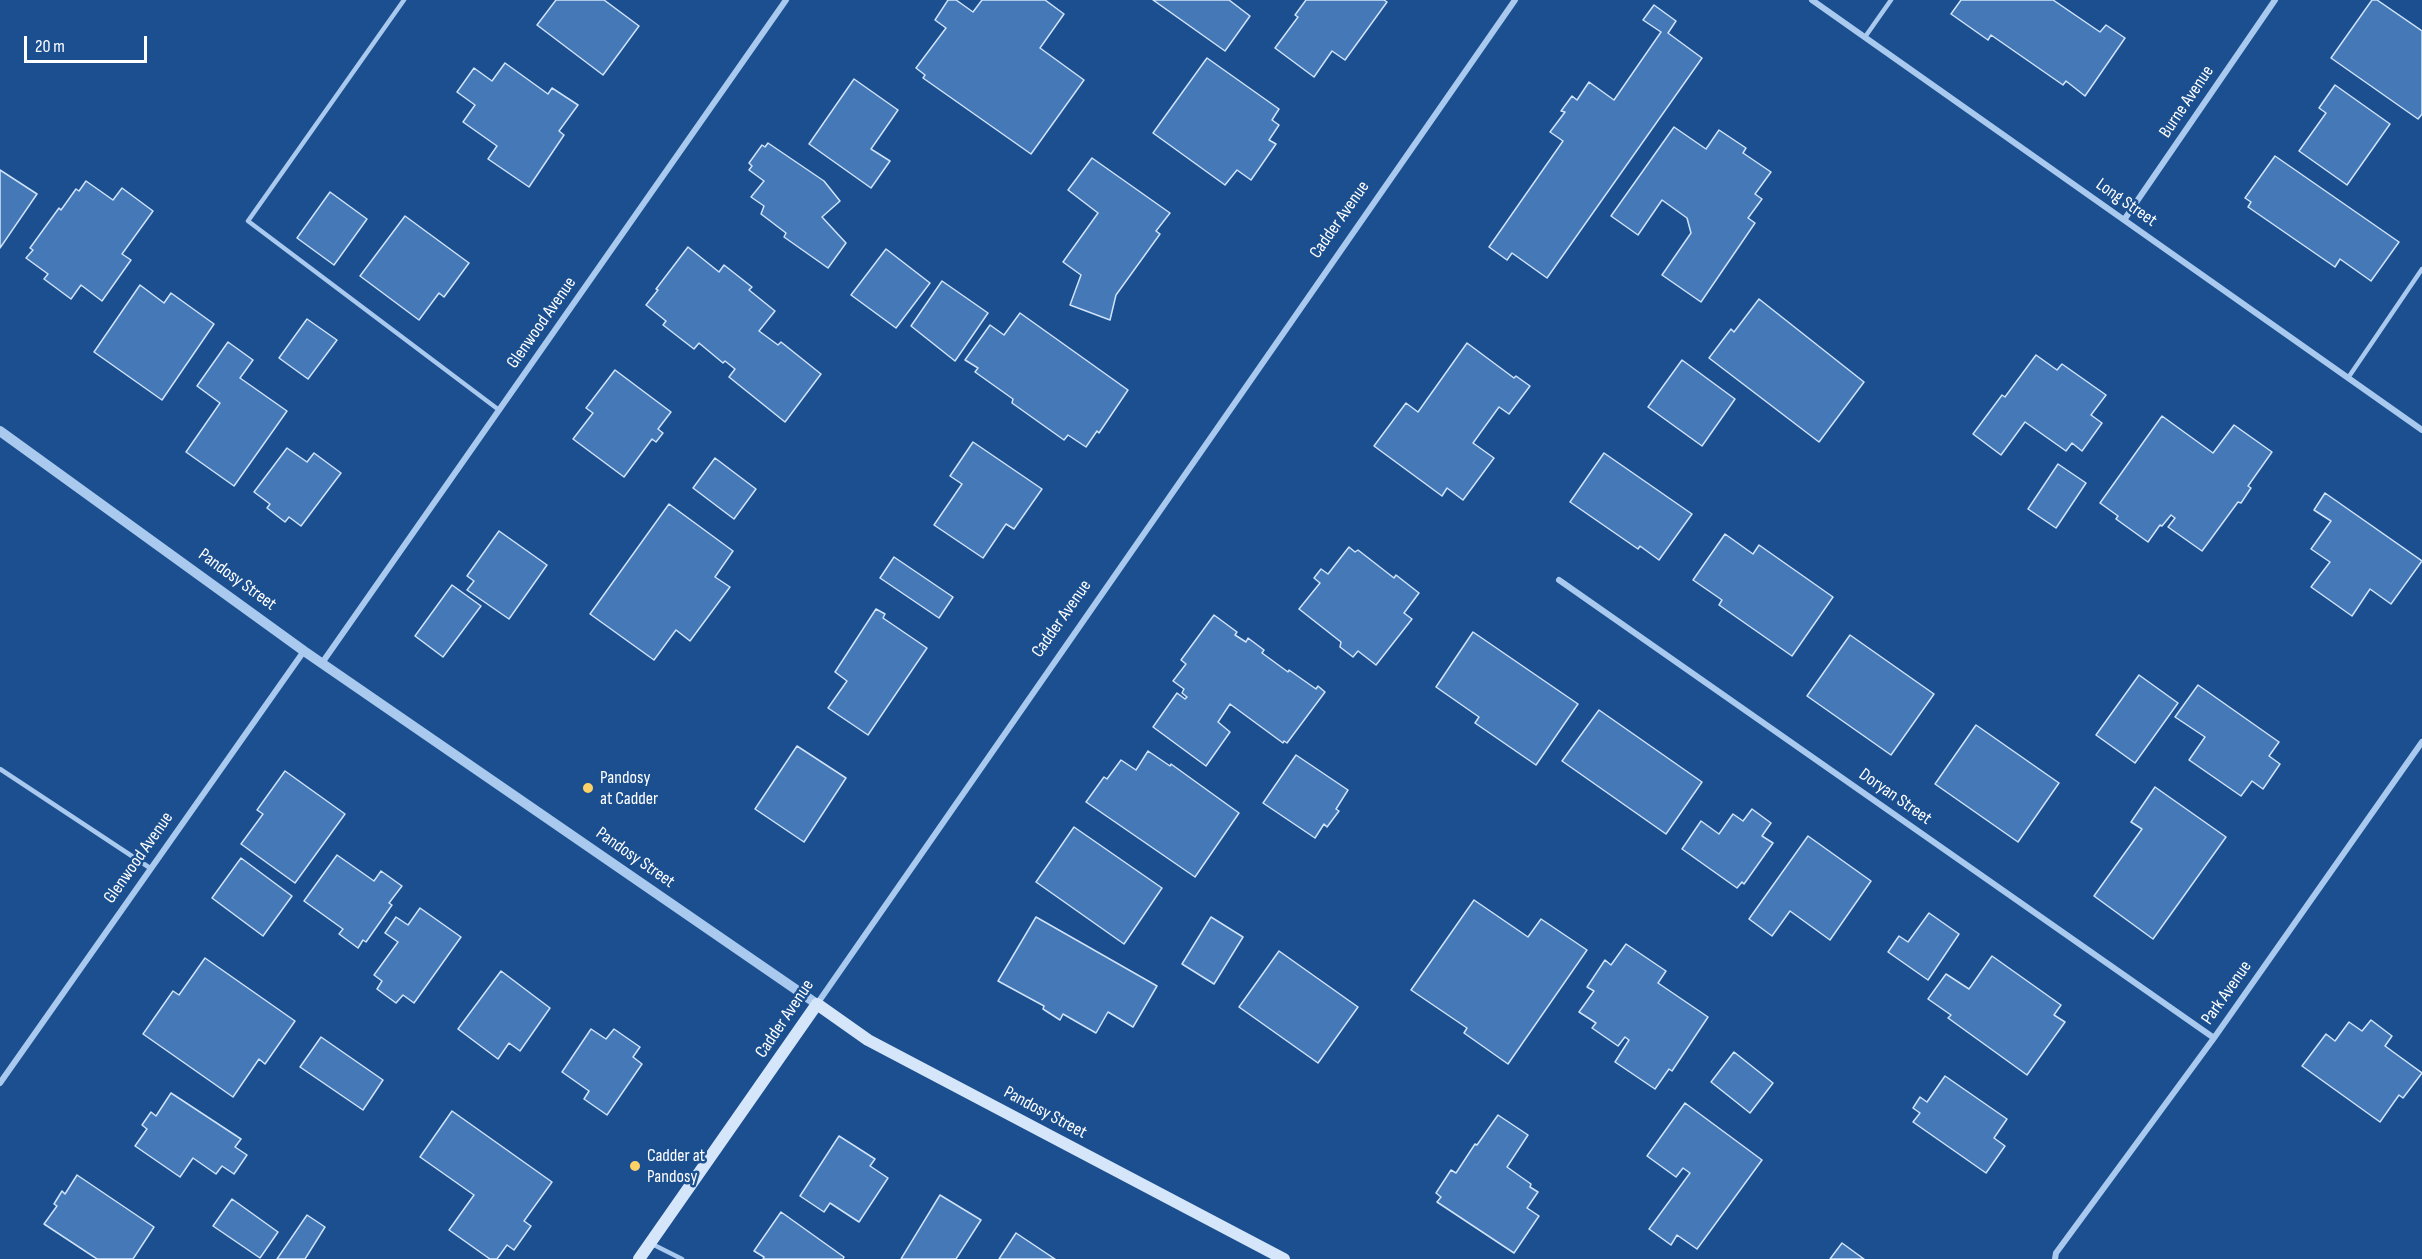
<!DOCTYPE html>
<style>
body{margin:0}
#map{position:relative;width:2422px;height:1259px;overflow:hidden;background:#1b4f8f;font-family:"Sofia Sans Condensed",sans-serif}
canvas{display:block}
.scale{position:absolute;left:24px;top:36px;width:123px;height:27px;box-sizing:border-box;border:3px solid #fff;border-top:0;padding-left:8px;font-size:18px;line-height:21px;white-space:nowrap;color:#fff;-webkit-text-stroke:4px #1b4f8f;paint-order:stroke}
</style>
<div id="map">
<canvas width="2422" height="1259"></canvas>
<div class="scale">20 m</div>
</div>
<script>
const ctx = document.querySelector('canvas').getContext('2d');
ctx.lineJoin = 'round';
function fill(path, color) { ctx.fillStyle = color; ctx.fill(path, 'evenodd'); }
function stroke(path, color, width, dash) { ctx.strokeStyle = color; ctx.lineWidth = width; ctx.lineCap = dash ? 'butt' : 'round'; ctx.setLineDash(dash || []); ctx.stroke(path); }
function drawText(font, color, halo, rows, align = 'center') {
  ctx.font = font + ' "Sofia Sans Condensed",sans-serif'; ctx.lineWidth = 5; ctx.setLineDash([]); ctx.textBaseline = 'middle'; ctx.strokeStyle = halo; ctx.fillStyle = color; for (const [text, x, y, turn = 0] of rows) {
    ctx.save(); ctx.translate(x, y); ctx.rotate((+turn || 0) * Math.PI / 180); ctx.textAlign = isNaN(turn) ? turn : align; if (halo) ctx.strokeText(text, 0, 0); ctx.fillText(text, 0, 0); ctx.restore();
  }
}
const building = new Path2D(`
 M556 0H604L639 26 603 75 537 25Z
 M948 0H956L973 12 982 0H1045L1064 14 1040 48 1084 80 1031 154 923 78 925 75 916 68 946 28 935 20Z
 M1153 0H1229L1250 16 1225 51Z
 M1306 0H1384L1387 2 1345 60 1332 51 1314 77 1275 48 1298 17 1295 15Z
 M1961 0H2053L2100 32 2106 25 2125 38 2085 96 2066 81 2063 85 1991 35 1988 40 1951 14Z
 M2372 0H2377L2422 31V114L2418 119 2331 58Z
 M1654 5 1676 21 1668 33 1702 58 1547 278 1512 253 1507 260 1489 247 1563 141 1550 132 1565 112 1561 111 1572 96 1577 100 1589 82 1614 100 1661 32 1643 20Z
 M1207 58 1279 109 1272 120 1279 125 1269 140 1276 144 1251 180 1237 170 1225 185 1153 133Z
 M505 63 548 94 552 88 578 105 559 131 564 135 529 187 488 159 497 146 463 122 475 105 457 92 474 68 492 81Z
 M854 79 898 110 871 149 890 161 871 188 809 144Z
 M2335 85 2390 124 2347 185 2299 151 2326 113 2319 108Z
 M1674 127 1706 149 1719 130 1746 148 1743 153 1771 172 1755 194 1762 199 1748 218 1755 223 1701 302 1662 275 1691 233 1687 218 1662 200 1638 235 1611 216Z
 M768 143 824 181 840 201 822 217 846 243 828 268 784 237 786 233 761 214 764 206 751 197 764 181 749 170 752 166 749 163 762 145 765 147Z
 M2275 156 2399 242 2371 281 2340 259 2335 267 2248 207 2251 202 2245 198Z
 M1092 158 1170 213 1156 231 1160 234 1116 295 1110 320 1070 305 1081 275 1063 262 1098 213 1068 190Z
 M0 170 37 194 0 248Z
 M86 181 113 200 122 188 153 211 122 254 131 260 102 301 81 285 71 299 44 279 48 274 26 258 33 250 30 248 59 208 61 210 76 189 79 191Z
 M330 192 367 219 334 265 297 238Z
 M405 216 469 263 444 297 439 293 419 320 360 276Z
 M688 247 719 272 724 265 752 287 749 290 775 311 759 331 778 345 781 342 821 374 785 422 729 377 735 369 725 361 723 363 699 343 694 349 663 325 666 321 646 305 658 290 656 289Z
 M886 249 930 283 896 328 851 295Z
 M942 281 988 313 955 361 911 326Z
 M140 285 164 303 171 293 214 324 162 400 94 352Z
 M1759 299 1864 382 1819 442 1709 358 1731 329 1734 332Z
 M1020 313 1128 390 1099 433 1097 431 1086 447 1068 435 1064 440 1012 403 1013 399 975 372 978 368 965 360 990 325 1004 335Z
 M307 319 337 340 308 379 279 358Z
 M228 342 253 360 240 378 287 411 234 486 186 452 220 403 197 386Z
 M1467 343 1514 378 1516 376 1530 386 1509 414 1499 407 1473 443 1494 458 1463 500 1447 488 1442 496 1374 446 1406 403 1418 412Z
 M2036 355 2057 370 2062 364 2106 395 2091 415 2102 423 2082 451 2072 443 2066 451 2025 422 2001 455 1973 434 2002 395 2005 397Z
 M1682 360 1735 399 1702 446 1648 407Z
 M615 370 671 412 658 429 663 433 656 442 652 439 624 477 573 439 593 413 586 408Z
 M2162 416 2213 453 2234 425 2272 452 2248 486 2251 488 2241 503 2238 502 2202 551 2168 527 2175 518 2171 515 2162 526 2160 525 2148 542 2116 519 2118 516 2100 503Z
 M973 442 1042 489 1014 529 1006 524 983 558 934 525 962 484 950 476Z
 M287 448 307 462 314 453 341 473 301 526 289 517 285 522 267 508 270 504 254 492Z
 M1604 453 1692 514 1659 560 1640 546 1638 549 1570 502Z
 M715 458 756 489 734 519 693 488Z
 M2058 464 2086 483 2056 528 2028 509Z
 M2325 493 2422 561 2391 604 2370 589 2352 616 2311 587 2330 562 2311 549 2331 521 2314 510Z
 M669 504 733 551 715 577 730 587 690 641 676 630 654 660 590 614Z
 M499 531 547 565 509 619 467 590 474 581 467 576Z
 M1725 534 1753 554 1759 545 1833 597 1792 656 1719 605 1722 600 1693 580Z
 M1349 547 1355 552 1358 550 1394 578 1396 575 1419 593 1404 613 1412 619 1376 665 1358 651 1353 657 1340 647 1341 642 1299 609 1320 583 1314 578 1321 569 1328 574Z
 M894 557 953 597 939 618 880 578Z
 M452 585 481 606 443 657 415 636Z
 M876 609 885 614 883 618 927 648 868 735 828 708 847 681 835 672Z
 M1214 615 1237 632 1235 635 1246 642 1248 638 1264 650 1262 653 1288 672 1289 670 1316 689 1318 686 1325 692 1287 743 1284 741 1283 743 1230 704 1218 722 1230 732 1206 766 1153 727 1177 693 1185 699 1187 697 1182 693 1184 689 1173 681 1186 664 1181 660Z
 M1473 632 1578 704 1536 765 1475 723 1479 717 1436 687Z
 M1850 635 1934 694 1891 755 1807 696Z
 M2139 675 2178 703 2135 763 2096 735Z
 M2198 685 2279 742 2269 756 2280 764 2263 789 2252 781 2241 796 2189 760 2205 737 2175 717Z
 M1599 710 1702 782 1666 834 1562 761Z
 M1976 725 2059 783 2018 842 1935 784Z
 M797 746 846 778 804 842 755 809Z
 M1148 751 1170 766 1171 764 1239 813 1195 877 1086 802 1104 777 1107 779 1121 760 1136 770Z
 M1296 755 1348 790 1336 809 1339 811 1327 827 1324 824 1315 838 1263 803Z
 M285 771 345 814 295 883 241 844 263 814 257 810Z
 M2155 787 2226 837 2153 939 2094 896 2142 829 2131 822Z
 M1752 809 1771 823 1762 836 1773 843 1744 884 1742 882 1737 888 1682 849 1701 821 1719 834 1733 814 1743 821Z
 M1074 827 1162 888 1124 944 1036 882Z
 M1808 836 1871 881 1830 940 1790 911 1772 936 1749 919Z
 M337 855 374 881 381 871 402 886 389 903 392 905 366 942 363 940 358 948 339 934 343 929 304 901Z
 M241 858 292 896 263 936 212 898Z
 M1474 900 1528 937 1541 919 1587 950 1508 1064 1464 1033 1467 1028 1411 990Z
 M420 908 461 937 414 1003 403 995 396 1003 377 989 382 981 374 975 398 942 385 933 396 917 408 925Z
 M1929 913 1959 934 1928 980 1888 952 1899 936 1908 942Z
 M1036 917 1157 986 1133 1027 1108 1012 1096 1033 1063 1014 1060 1020 1043 1009 1044 1006 998 981Z
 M1211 917 1243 937 1214 984 1182 964Z
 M1626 944 1666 971 1658 983 1708 1017 1672 1071 1669 1069 1655 1089 1615 1062 1629 1040 1625 1037 1618 1046 1592 1028 1596 1023 1579 1012 1594 991 1587 987 1605 960 1611 965Z
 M1279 951 1358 1007 1318 1063 1239 1007Z
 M1992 956 2061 1005 2054 1015 2065 1022 2027 1075 1948 1018 1951 1015 1928 999 1946 974 1969 989Z
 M205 958 295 1021 265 1064 259 1059 233 1097 143 1034 173 991 179 995Z
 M501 971 550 1008 520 1051 509 1043 498 1059 458 1029Z
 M2371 1020 2392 1036 2385 1046 2422 1073 2403 1098 2399 1095 2380 1122 2302 1066 2326 1034 2335 1041 2349 1022 2362 1031Z
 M591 1029 606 1039 614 1029 640 1047 633 1057 642 1064 607 1115 584 1099 589 1091 562 1072Z
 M321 1037 383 1080 363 1110 300 1067Z
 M1734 1052 1773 1083 1750 1113 1711 1082Z
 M1945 1076 2007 1119 1994 1138 2005 1146 1986 1173 1913 1122 1920 1113 1913 1108 1920 1097 1927 1102Z
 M171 1093 241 1139 235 1147 247 1155 234 1174 222 1166 216 1174 193 1158 180 1177 135 1146 147 1129 142 1125 151 1112 156 1116Z
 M1685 1103 1762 1160 1697 1249 1677 1235 1671 1245 1649 1229 1690 1173 1683 1168 1676 1177 1647 1156Z
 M452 1111 552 1182 524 1221 531 1226 514 1250 507 1245 497 1259H490L449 1230 474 1195 420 1157Z
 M1498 1115 1528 1135 1507 1167 1531 1184 1530 1187 1538 1192 1527 1208 1539 1216 1514 1253 1437 1202 1441 1197 1436 1193 1451 1170 1456 1173 1475 1144 1477 1145Z
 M839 1136 875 1159 870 1166 888 1178 859 1222 830 1203 824 1212 800 1196Z
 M77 1175 154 1227 133 1259H97L44 1224 57 1206 54 1204 62 1191 65 1194Z
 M940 1195 981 1220 956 1259H901Z
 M232 1199 278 1232 260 1258 213 1226Z
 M781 1212 844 1257 843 1259H763L764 1257 754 1251Z
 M307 1215 325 1227 305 1259H277Z
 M1016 1233 1055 1259H999Z
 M1842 1243 1864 1259H1830Z`);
fill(building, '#4478b7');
stroke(building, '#cfe3fa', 1.5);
stroke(new Path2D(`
 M404 0 248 221 499 410
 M1865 37 1891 0
 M2348 378 2422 269
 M0 769 150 868
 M652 1244 682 1259`), '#a9c9ee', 4.5);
stroke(new Path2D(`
 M1812 0 2422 430
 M2124 220 2275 0
 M1559 580 2214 1038
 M322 663 786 0
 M817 1004 1515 0
 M0 1083 304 651
 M2055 1259 2056 1253 2214 1038 2422 742`), '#a9c9ee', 6);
stroke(new Path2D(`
 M0 431 304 651 817 1004`), '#a9c9ee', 10);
stroke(new Path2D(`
 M639 1259 817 1004 868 1040 1284 1259`), '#d6e6fa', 12);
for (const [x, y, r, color] of [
 [588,788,6,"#ffd166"],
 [635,1166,6,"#ffd166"]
]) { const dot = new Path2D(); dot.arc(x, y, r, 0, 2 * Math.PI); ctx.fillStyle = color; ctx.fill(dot); stroke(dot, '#1b4f8f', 2); }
drawText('18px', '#fff', '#1b4f8f', [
 ["Burne Avenue",2187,102,-56],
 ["Long Street",2126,203,35],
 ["Cadder Avenue",1340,220,-55],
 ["Glenwood Avenue",542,323,-55],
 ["Pandosy Street",237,580,36],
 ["Cadder Avenue",1062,619,-55],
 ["Doryan Street",1895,797,35],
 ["Glenwood Avenue",139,858,-55],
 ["Pandosy Street",635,858,35],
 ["Park Avenue",2227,993,-55],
 ["Cadder Avenue",785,1019,-56],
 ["Pandosy Street",1045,1113,28]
]);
drawText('18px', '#fff', '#1b4f8f', [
 ["Pandosy",600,778],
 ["at Cadder",600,799],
 ["Cadder at",647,1156],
 ["Pandosy",647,1177]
], 'left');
</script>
